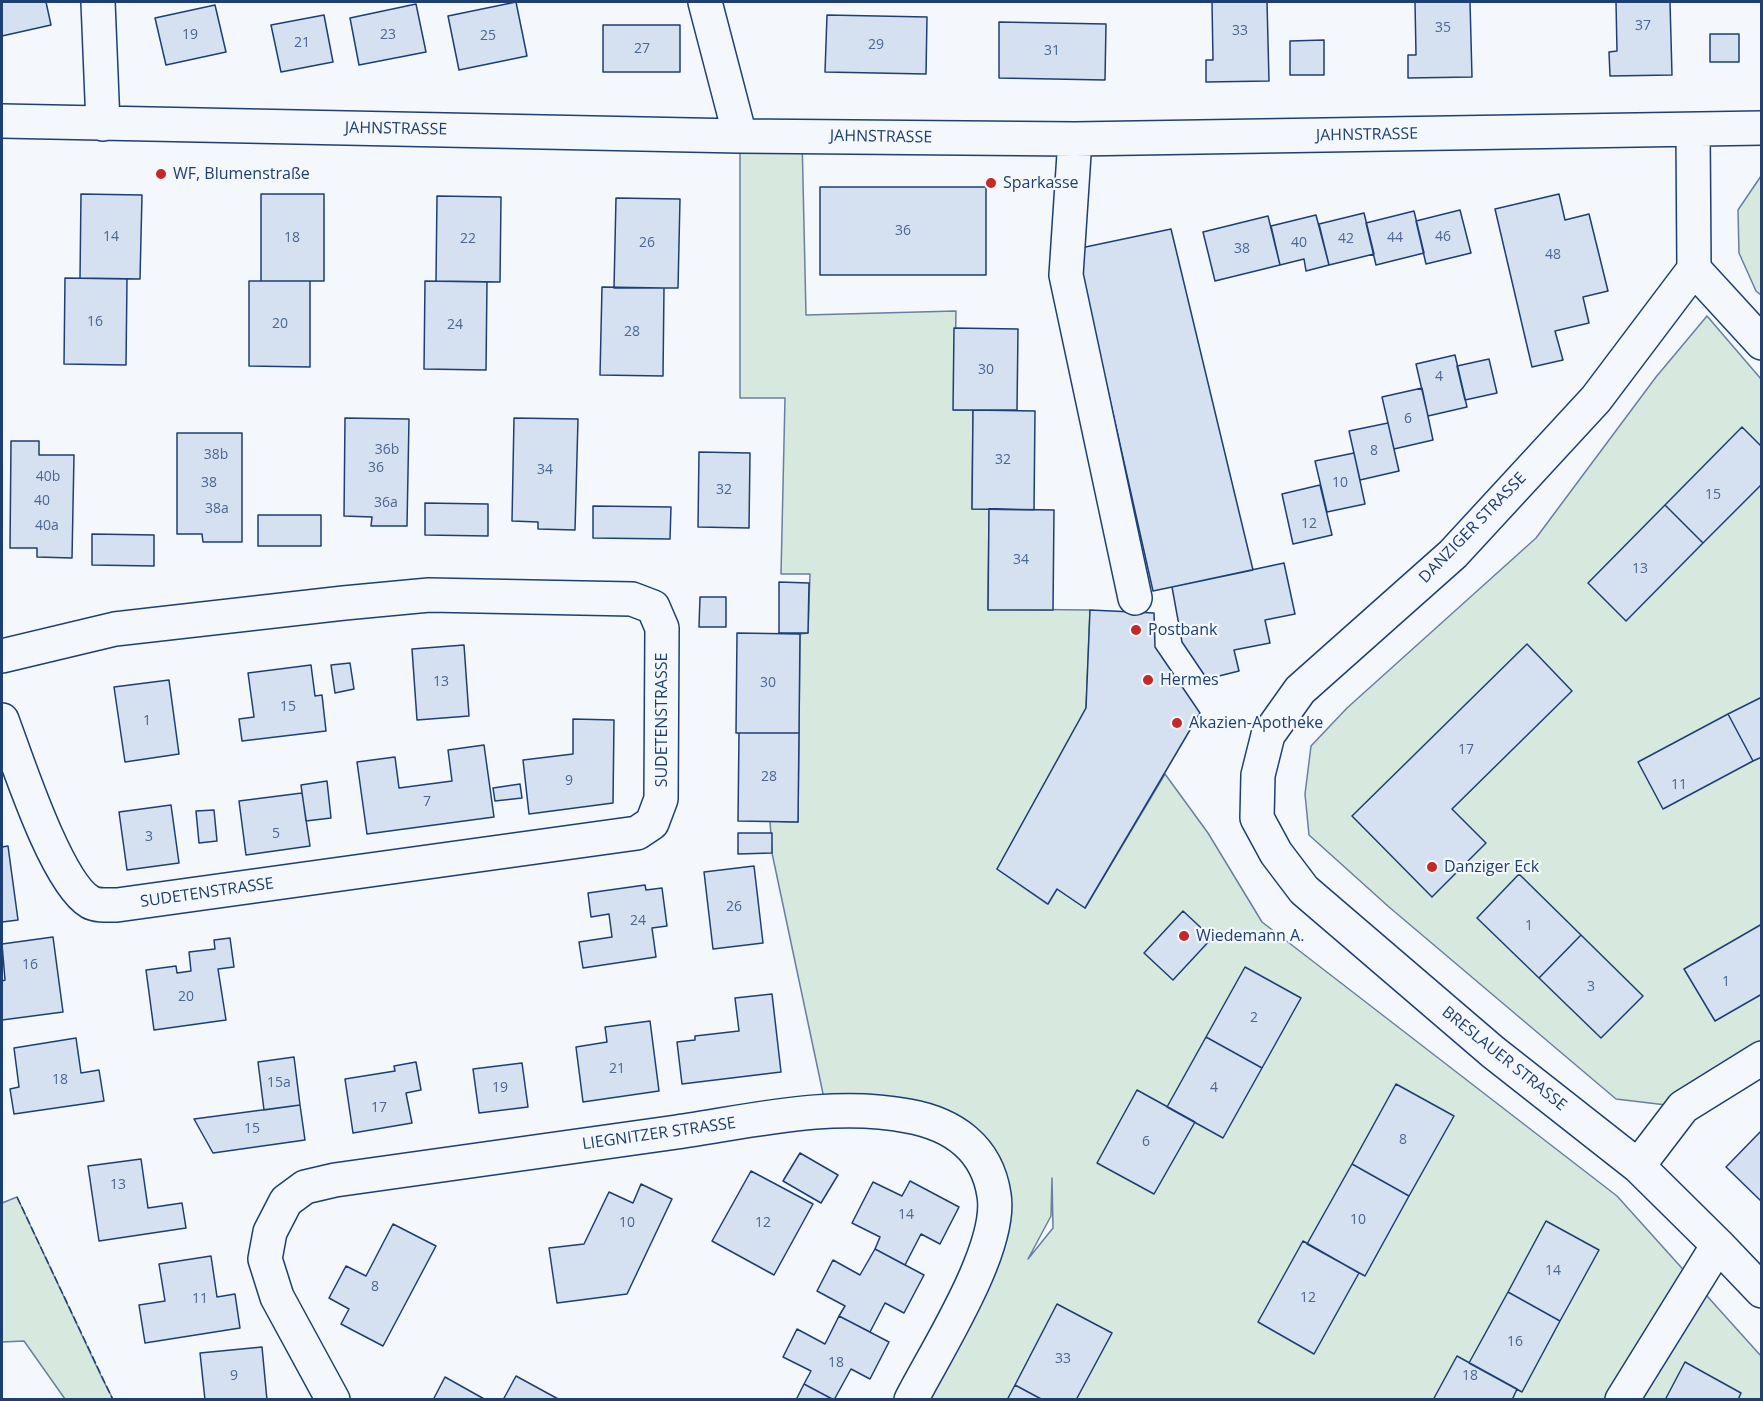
<!DOCTYPE html>
<meta charset="utf-8">
<style>
body{margin:0}
#map{position:relative;width:1763px;height:1401px;overflow:hidden;background:#f4f7fb;font-family:"Open Sans",sans-serif}
canvas{display:block}
.frame{position:absolute;inset:0;border:3px solid #1d3f73;pointer-events:none}
</style>
<div id="map">
<canvas width="1763" height="1401"></canvas>
<div class="frame"></div>
</div>
<script>
const ctx = document.querySelector('canvas').getContext('2d');
ctx.lineJoin = 'round';
function fill(path, color) { ctx.fillStyle = color; ctx.fill(path, 'evenodd'); }
function stroke(path, color, width, dash) { ctx.strokeStyle = color; ctx.lineWidth = width; ctx.lineCap = dash ? 'butt' : 'round'; ctx.setLineDash(dash || []); ctx.stroke(path); }
function drawText(font, color, halo, rows, align = 'center') {
  ctx.font = font + ' "Open Sans",sans-serif'; ctx.lineWidth = 4.5; ctx.setLineDash([]); ctx.textBaseline = 'middle'; ctx.strokeStyle = halo; ctx.fillStyle = color; for (const [text, x, y, turn = 0] of rows) {
    ctx.save(); ctx.translate(x, y); ctx.rotate((+turn || 0) * Math.PI / 180); ctx.textAlign = isNaN(turn) ? turn : align; if (halo) ctx.strokeText(text, 0, 0); ctx.fillText(text, 0, 0); ctx.restore();
  }
}
const green = new Path2D(`
 M740 136 802 137 806 315 956 311 954 410H973L972 509H989L988 609 1090 610 1086 708 997 869 1047 904 1057 889 1085 908 1165 774 1208 833 1262 922 1617 1196 1761 1356V1399H911L992 1227 972 1144 825 1103 772 853 770 821 798 822 800 634 808 633 810 574H781L785 398H740ZM1052 1178 1053 1228 1028 1259 1051 1216Z
 M1761 176V295L1756 291 1739 253 1738 210Z
 M1707 316 1761 379V1059L1683 1107 1616 1099 1389 907 1309 835 1305 794 1311 746 1347 708 1536 538 1656 377Z
 M17 1197 103 1380 113 1399H65L24 1341 2 1342V1203Z`);
fill(green, '#d7e8df');
stroke(green, '#687fa3', 1.5);
const building = new Path2D(`
 M2 2H46L51 25 2 36Z
 M516 2 527 56 459 70 448 16Z
 M1212 2H1267L1269 81 1206 82V60H1213Z
 M1415 2H1470L1472 77 1408 78V55H1416Z
 M1616 2H1670L1672 75 1610 76 1609 52 1617 51Z
 M416 4 426 52 359 65 350 18Z
 M215 5 226 52 166 65 155 18Z
 M324 15 333 62 281 72 271 25Z
 M827 15 927 17 926 74 825 72Z
 M999 22 1106 24 1105 80 999 78Z
 M603 25H680V72H603Z
 M1710 34H1739V62H1710Z
 M1324 40V75H1290V41Z
 M820 187H986V275H820Z
 M81 194 142 195 140 279 80 278Z
 M261 194H324V281H261Z
 M1559 194 1565 220 1589 214 1608 291 1583 297 1589 323 1555 331 1563 360 1532 367 1495 209Z
 M437 196 501 197 500 282 436 281Z
 M616 198 680 199 678 288H614Z
 M1460 210 1471 253 1426 264 1416 221Z
 M1414 211 1424 253 1376 265 1366 223Z
 M1364 213 1374 254 1329 265 1319 224Z
 M1316 215 1329 265 1306 271 1304 259 1280 265 1271 226Z
 M1268 216 1280 265 1215 281 1203 232Z
 M1171 229 1253 570 1153 591 1076 249Z
 M65 278 127 279 126 365 64 364Z
 M249 281H310V367L249 366Z
 M425 281 487 282 486 370 424 369Z
 M602 287 664 288 663 376 600 375Z
 M954 328 1018 329 1017 410H953Z
 M1455 355 1467 407 1428 416 1416 364Z
 M1489 359 1497 393 1465 400 1457 366Z
 M1422 388 1433 440 1394 449 1382 397Z
 M973 410 1035 411 1034 510 972 509Z
 M345 418 409 419 407 526H371L372 517 344 516Z
 M514 418 578 419 575 530 538 529V522L512 521Z
 M1388 423 1399 471 1360 480 1349 431Z
 M1742 427 1762 447V484L1703 543 1665 505Z
 M177 433H242V542H203L202 534H177Z
 M11 441H39V455H74L72 558 37 557V548H10Z
 M699 452 750 453 749 528 698 527Z
 M1354 453 1365 504 1327 512 1315 461Z
 M1320 485 1332 535 1293 544 1282 494Z
 M425 503 488 504V536L425 535Z
 M1665 505 1703 543 1626 621 1588 583Z
 M593 506 671 507 670 539 593 538Z
 M989 509 1054 510 1053 610H988Z
 M258 515H321V546H258Z
 M92 534 154 535V566L92 565Z
 M1284 563 1295 614 1265 620 1270 643 1234 650 1239 671 1207 679 1182 642 1172 587Z
 M779 582 809 583 808 633H779Z
 M700 597H726V627H699Z
 M1090 610 1154 613 1155 647 1200 713 1085 908 1057 889 1048 904 997 869 1086 708Z
 M737 633 800 634 799 733H736Z
 M1527 644 1572 691 1452 809 1486 843 1432 897 1352 816Z
 M464 645 469 716 417 720 412 649Z
 M350 663 354 689 335 693 331 665Z
 M311 665 315 696 322 695 326 731 242 741 239 719 254 717 248 673Z
 M169 680 179 754 125 762 114 687Z
 M1762 697V757L1753 761 1728 714Z
 M1728 714 1753 761 1663 809 1638 762Z
 M573 719 614 720 613 803 529 814 523 760 573 754Z
 M739 733H799L798 822 738 821Z
 M484 745 494 817 367 834 357 762 395 757 399 788 452 781 448 750Z
 M327 781 331 818 306 821 301 785Z
 M520 784 522 798 495 801 493 788Z
 M302 793 310 846 246 855 239 801Z
 M171 805 179 863 127 870 119 812Z
 M214 810 217 841 199 843 196 811Z
 M738 833H772V853L738 854Z
 M8 846 18 920 2 922V847Z
 M754 866 763 943 713 949 704 872Z
 M1519 874 1581 935 1539 978 1477 918Z
 M645 885 646 890 662 888 667 926 652 928 656 957 583 968 579 942 612 937 609 914 591 917 588 893Z
 M1183 911 1212 938 1173 980 1144 953Z
 M1762 924V994L1715 1021 1684 969Z
 M1581 935 1643 996 1601 1038 1539 978Z
 M53 937 63 1012 2 1020V981L5 980 2 944Z
 M230 938 234 967 218 969 226 1020 154 1030 146 970 176 966 177 973 191 971 189 952 215 949 214 940Z
 M1245 967 1301 998 1262 1068 1206 1037Z
 M772 994 781 1072 682 1084 677 1042 695 1040V1036L739 1031 735 998Z
 M650 1021 659 1091 583 1102 576 1047 607 1042 605 1027Z
 M1206 1037 1262 1068 1223 1138 1167 1107Z
 M76 1038 81 1073 99 1070 104 1101 14 1114 10 1089 19 1087 14 1048Z
 M294 1057 300 1105 264 1110 258 1062Z
 M416 1062 421 1090 406 1093 412 1123 353 1133 345 1079 395 1071 394 1066Z
 M522 1063 528 1107 479 1113 473 1069Z
 M1396 1084 1454 1116 1409 1196 1352 1164Z
 M1137 1090 1195 1122 1154 1194 1097 1163Z
 M300 1105 305 1140 213 1153 194 1119Z
 M1762 1130V1202L1726 1167Z
 M800 1153 838 1175 821 1203 783 1181Z
 M141 1159 148 1208 182 1203 186 1228 99 1241 88 1166Z
 M1352 1164 1409 1196 1365 1276 1307 1244Z
 M751 1171 813 1204 774 1275 712 1241Z
 M910 1181 959 1207 940 1244 921 1234 905 1265 875 1249 880 1237 852 1223 873 1182 902 1196Z
 M641 1184 672 1199 627 1294 557 1303 549 1248 584 1244 609 1192 633 1203Z
 M1546 1221 1599 1250 1560 1321 1508 1292Z
 M393 1224 436 1246 383 1346 341 1324 349 1309 329 1298 346 1266 366 1276Z
 M1303 1241 1359 1273 1314 1354 1258 1322Z
 M875 1249 924 1275 904 1313 885 1303 870 1332 839 1316 845 1306 817 1291 833 1260 860 1275Z
 M211 1256 217 1297 235 1294 240 1328 145 1343 139 1305 165 1301 159 1264Z
 M1508 1292 1560 1321 1522 1392 1469 1363Z
 M1057 1304 1112 1333 1076 1400H1043L1015 1385Z
 M839 1316 889 1342 870 1379 851 1369 834 1400 804 1384 811 1371 783 1357 797 1329 825 1344Z
 M262 1347 267 1400H205L200 1353Z
 M1457 1356 1517 1389 1512 1400H1433Z
 M1685 1362 1741 1393 1738 1400H1665Z
 M516 1376 560 1400H503Z
 M445 1377 486 1400H433Z
 M804 1384 834 1400H796Z
 M1015 1385 1043 1400H1007Z`);
fill(building, '#d5e0f0');
stroke(building, '#1d3f73', 1.5);
const minor = new Path2D(`
 M98 2 103 124
 M705 2 740 136
 M2 121 740 136 1075 139 1762 128
 M1693 130 1694 269 1596 399 1453 554 1300 690 1268 735 1258 775 1257 818 1276 853 1304 890 1493 1052 1638 1166 1718 1245 1762 1291
 M1075 139 1066 275 1135 598
 M1694 269 1762 343
 M2 656 115 629 344 603 429 595 632 599 653 607 662 628 661 799 652 823 637 833 117 905C109 905 97 906 90 902 56 882 17 760 2 720
 M1638 1166 1683 1107 1762 1058
 M333 1400 277 1297 265 1259 270 1232 286 1201 305 1187 335 1180C449 1164 563 1148 677 1132 752 1121 833 1101 908 1116 953 1124 987 1148 994 1195 1003 1248 936 1351 911 1400
 M1622 1400 1718 1245`);
stroke(minor, '#1d3f73', 36);
stroke(minor, '#f4f7fb', 33);
stroke(new Path2D(`
 M17 1197 113 1400`), '#1d3f73', 1.5, [8, 3]);
for (const [x, y, r, color] of [
 [161,174,6,"#c62828"],
 [991,183,6,"#c62828"],
 [1136,630,6,"#c62828"],
 [1148,680,6,"#c62828"],
 [1177,723,6,"#c62828"],
 [1432,867,6,"#c62828"],
 [1184,936,6,"#c62828"]
]) { const dot = new Path2D(); dot.arc(x, y, r, 0, 2 * Math.PI); ctx.fillStyle = color; ctx.fill(dot); stroke(dot, '#f4f7fb', 2); }
drawText('14px', '#4b6792', null, [
 ["37",1643,26],
 ["35",1443,28],
 ["33",1240,31],
 ["19",190,35],
 ["23",388,35],
 ["25",488,36],
 ["21",302,43],
 ["29",876,45],
 ["27",642,49],
 ["31",1052,51],
 ["36",903,231],
 ["14",111,237],
 ["46",1443,237],
 ["18",292,238],
 ["44",1395,238],
 ["22",468,239],
 ["42",1346,239],
 ["26",647,243],
 ["40",1299,243],
 ["38",1242,249],
 ["48",1553,255],
 ["16",95,322],
 ["20",280,324],
 ["24",455,325],
 ["28",632,332],
 ["30",986,370],
 ["4",1439,377],
 ["6",1408,419],
 ["36b",387,450],
 ["8",1374,451],
 ["38b",216,455],
 ["32",1003,460],
 ["36",376,468],
 ["34",545,470],
 ["40b",48,477],
 ["38",209,483],
 ["10",1340,483],
 ["32",724,490],
 ["15",1713,495],
 ["40",42,501],
 ["36a",386,503],
 ["38a",217,509],
 ["12",1309,524],
 ["40a",47,526],
 ["34",1021,560],
 ["13",1640,569],
 ["13",441,682],
 ["30",768,683],
 ["15",288,707],
 ["1",147,721],
 ["17",1466,750],
 ["28",769,777],
 ["9",569,781],
 ["11",1679,785],
 ["7",427,802],
 ["5",276,834],
 ["3",149,837],
 ["26",734,907],
 ["24",638,921],
 ["1",1529,926],
 ["16",30,965],
 ["1",1726,982],
 ["3",1591,987],
 ["20",186,997],
 ["2",1254,1018],
 ["21",617,1069],
 ["18",60,1080],
 ["15a",279,1083],
 ["19",500,1088],
 ["4",1214,1088],
 ["17",379,1108],
 ["15",252,1129],
 ["8",1403,1140],
 ["6",1146,1142],
 ["13",118,1185],
 ["14",906,1215],
 ["10",1358,1220],
 ["10",627,1223],
 ["12",763,1223],
 ["14",1553,1271],
 ["8",375,1287],
 ["12",1308,1298],
 ["11",200,1299],
 ["16",1515,1342],
 ["33",1063,1359],
 ["18",836,1363],
 ["9",234,1376],
 ["18",1470,1376]
]);
drawText('16px', '#1d3f73', '#f4f7fb', [
 ["JAHNSTRASSE",396,129,1],
 ["JAHNSTRASSE",1367,135,-1],
 ["JAHNSTRASSE",881,137,1],
 ["DANZIGER STRASSE",1473,528,-46],
 ["SUDETENSTRASSE",662,720,-90],
 ["SUDETENSTRASSE",207,893,-8],
 ["BRESLAUER STRASSE",1504,1059,39],
 ["LIEGNITZER STRASSE",659,1134,-8]
]);
drawText('16px', '#1d3f73', '#f4f7fb', [
 ["WF, Blumenstraße",173,174],
 ["Sparkasse",1003,183],
 ["Postbank",1148,630],
 ["Hermes",1160,680],
 ["Akazien-Apotheke",1189,723],
 ["Danziger Eck",1444,867],
 ["Wiedemann A.",1196,936]
], 'left');
</script>
